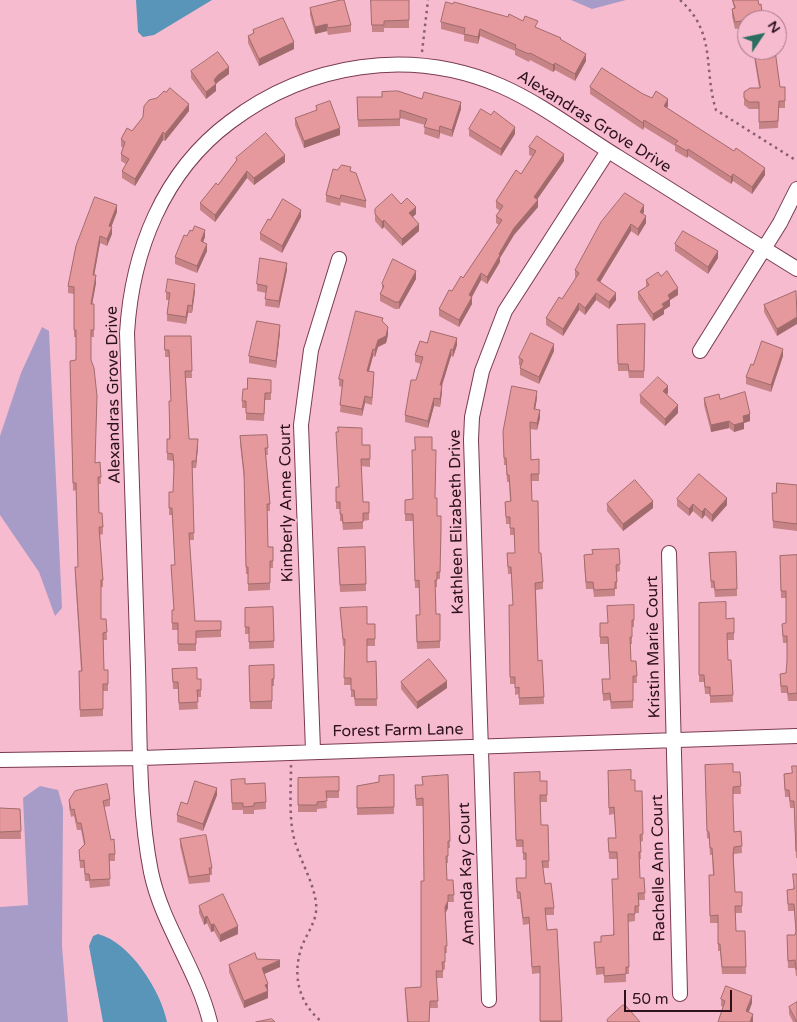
<!DOCTYPE html>
<style>
body{margin:0}
#map{position:relative;width:797px;height:1022px;overflow:hidden;background:#f7bbd0;font-family:"Varela Round",sans-serif}
canvas{display:block}
.north{position:absolute;left:737px;top:10px;width:50px;height:50px;box-sizing:border-box;background:#f7bbd0;border:1px solid #a67788;border-radius:50%;rotate:56deg;font-size:14px;font-weight:700;line-height:20px;text-align:center;color:#2d121d}
.north::after{content:'';display:block;margin:auto;width:18px;height:22px;background:#2b6e60;clip-path:polygon(50% 0,100% 100%,50% 72%,0 100%)}
.scale{position:absolute;left:624px;top:990px;width:108px;height:22px;box-sizing:border-box;border:2px solid #2d121d;border-top:0;padding-left:6px;font-size:15px;line-height:18px;white-space:nowrap;color:#2d121d;-webkit-text-stroke:4px #f7bbd0;paint-order:stroke}
</style>
<div id="map">
<canvas width="797" height="1022"></canvas>
<div class="north">N</div>
<div class="scale">50 m</div>
</div>
<script>
const ctx = document.querySelector('canvas').getContext('2d');
ctx.lineJoin = 'round';
function fill(path, color) { ctx.fillStyle = color; ctx.fill(path, 'evenodd'); }
function stroke(path, color, width, dash) { ctx.strokeStyle = color; ctx.lineWidth = width; ctx.lineCap = dash ? 'butt' : 'round'; ctx.setLineDash(dash || []); ctx.stroke(path); }
function drawText(font, color, halo, rows, align = 'center') {
  ctx.font = font + ' "Varela Round",sans-serif'; ctx.lineWidth = 4; ctx.setLineDash([]); ctx.textBaseline = 'middle'; ctx.strokeStyle = halo; ctx.fillStyle = color; for (const [text, x, y, turn = 0] of rows) {
    ctx.save(); ctx.translate(x, y); ctx.rotate((+turn || 0) * Math.PI / 180); ctx.textAlign = isNaN(turn) ? turn : align; if (halo) ctx.strokeText(text, 0, 0); ctx.fillText(text, 0, 0); ctx.restore();
  }
}
fill(new Path2D(`
 M571 0H626L592 9Z
 M42 327 49 331 62 608 55 616 39 572 0 515V436L21 373Z
 M40 786 58 790 63 808 62 946 68 1022H0V907L28 905 23 798Z`), '#a79bc7');
fill(new Path2D(`
 M136 0H212L154 35 143 37 138 32Z
 M98 934C130 942 161 991 167 1022H103L89 946 93 936Z`), '#5895b9');
const street = new Path2D(`
 M700 351 780 223 797 189
 M669 553 680 994
 M313 750 301 425 311 350 339 259
 M0 760 141 758 797 736
 M489 1000 471 440 472 417 482 371 505 311 608 151
 M210 1022C197 969 162 925 151 872 138 807 140 734 138 668 135 557 131 445 127 333 132 251 163 172 230 122 308 63 410 47 501 86 542 104 579 133 618 157 677 194 737 232 797 269`);
stroke(street, '#793a53', 16);
stroke(new Path2D(`
 M680 0C717 33 703 68 716 110L797 161
 M422 52 428 0
 M291 765C291 788 289 812 293 834 298 858 313 879 316 903 318 920 308 931 302 946 292 974 298 1003 322 1022`), '#895f6f', 2.5, [2.5, 4]);
stroke(street, '#fff', 14);
fill(new Path2D(`
 M371 0H409V28H384V32H372Z
 M732 0H758L747 20V27L735 29 732 16V9L734 8Z
 M453 4 537 28 561 40 586 61 575 81 555 70 553 72 530 60 529 62 515 55V51L480 36 478 44 464 41V35L441 29V22Z
 M310 8 351 25V32L328 35 327 31 315 34 310 15Z
 M253 30 294 49 259 66 248 43V36L253 34Z
 M753 50H775L780 87H785V108H779L778 128 759 129V109H749L744 105V92L759 88Z
 M191 71 229 74 218 82 216 84V91L206 99 191 78Z
 M590 87 643 94 668 106 667 108 765 175 752 194 733 181 731 184 688 156 687 158 675 151V146L644 127 643 130 590 94Z
 M357 97 422 99 461 109 452 137 440 133 439 139 424 134 425 125 400 118V126L358 127Z
 M316 106 340 135 304 148 295 125V118L316 111Z
 M189 111 165 141 163 140 135 186 122 178V171L126 164 121 161V154L123 148 121 146V139L132 131 143 117Z
 M469 129 515 134 501 156 469 136Z
 M529 147 564 161 537 199 538 207 514 235 500 258V262L487 284 481 280 472 297V304L459 327 439 316V309L463 278 499 225 496 223V216L500 211 496 208V201L521 174 532 156 529 155Z
 M236 158 285 162 254 185 247 178 215 222 200 210V203L218 185 236 161Z
 M337 170 351 172 366 201V208L341 202 340 206 326 202V195Z
 M401 204 416 214 413 217 419 231 402 246 384 227 382 229 375 221V209Z
 M117 212 111 227 112 234 107 246 100 243 94 275 96 283 92 304 94 329V337H91V360L95 463 100 462 101 484H98L99 513 103 527V534L100 535 103 580V587H101V619H106L107 640H103L104 670H108V691H103V716L80 717 79 671H81L75 574V567H78L76 490 73 491 70 368 76 360V337H74V294L68 293V286L76 246Z
 M644 212 643 214 646 223 638 236 631 231 600 282 616 300 609 309 596 300 585 315 579 310 563 336 546 325V318L562 299 576 278 575 277V270Z
 M301 217 282 253 260 240V233L270 220Z
 M187 236 205 237 203 242 207 251 197 273 175 264V257Z
 M675 244 718 258 708 274 675 251Z
 M287 270 279 308 265 306 266 293 257 291V284Z
 M661 276 678 295 670 300V306L664 310V314L653 321 638 299V292L646 287V280Z
 M416 279 399 309H395L380 301V294L382 290V284Z
 M195 291 192 313H188L186 324 167 321V314L169 300H166V292Z
 M796 291 777 336 764 312V305Z
 M383 322 388 335 386 343 378 347 375 357 373 356 369 371 374 379 372 405 365 403 362 416 340 412 342 387 339 386V379Z
 M645 324 644 378H629L628 371H618L617 325Z
 M280 332 276 368 249 363V356Z
 M165 336H191L192 378H186L189 439 198 446 196 468H192L194 540H189L195 621 221 630V637L196 638V651H178V630H172V610H174L171 565H175L172 515H169V492H173L174 473 173 461 167 460V439H169L171 401 169 357H165Z
 M427 343 457 345 453 357 451 356 442 385V392L440 407 434 406 428 428 405 422V415L421 364 415 362V355Z
 M554 351 539 384 520 375V368L521 366 519 365V358Z
 M783 356 771 392 746 384V377L753 365Z
 M271 387V400H265L264 421 246 420V408H242V401L247 389Z
 M668 393 666 395 678 413 665 426 640 403V395Z
 M537 398 535 409 540 418 537 430 530 429 531 460 539 459V481H531L532 501 543 582V589L536 590 538 661 542 660 544 704 519 705V694L515 695V684H510L509 605H513L511 574H508L507 553H515L514 535H510V524H506L505 502 510 501 509 482H507L506 465H504L503 432Z
 M704 398 720 399 750 421 744 423V429L734 432 729 428 711 432 704 405Z
 M267 435 268 455H266L270 504V511H267L268 547H273V568H270V590L248 591V574H246L244 479 240 444V436Z
 M362 445H370V467L361 466 363 502H369V520L363 521V529L343 530 342 521H340V509H336V487H338Z
 M432 450 435 498 437 516H441L440 579H437V587H435L436 614H440V648L417 649 416 615H420L419 588H415L413 521H405V500L412 499Z
 M797 485V531L773 528 772 493H776Z
 M677 499 727 505 712 522 705 515 702 519 693 511 689 516 677 506Z
 M607 504 653 508 623 531 607 511Z
 M365 547 366 591 340 592 338 548Z
 M619 549 620 571 617 572V589H615V596L594 597 593 589H586L584 562 592 555Z
 M736 552 737 596 715 597 714 588H711L709 553Z
 M797 555V701H788L787 693H781L780 681V674L786 673 787 663V643H783L782 631 786 623V598H781L780 556Z
 M699 603 726 619 734 618V640H727L728 660H731L733 702 710 703V694H705L704 682H699Z
 M634 605V627H632V644H630L631 661H636L637 683H633V708L611 709 610 700 603 701 602 679H610L608 644H600V623H607Z
 M273 607 274 648 249 649V634H245V608Z
 M340 608 367 624H375V646H367V662L376 661 377 706H355L354 697H351V685H344L345 646H343Z
 M274 665V686H272V709H250L249 666Z
 M172 669 197 679 201 690V697H197L198 709 179 710 178 689H173Z
 M401 682 447 688 417 709 401 689Z
 M705 765 733 772H740L741 794H733V806L734 832 741 831 742 853 734 854V860L735 892 742 906V913H735L736 931H745L746 974H722L720 951H718V923H710L709 875H713L712 855H710L709 839 707 838Z
 M797 766V858H796L794 808H790L789 797H785L784 774 792 773Z
 M608 771 631 780 635 791H642L643 841 640 842 641 859H639L640 878H644L645 900H639V913H635V921L628 922 629 974H626V982L604 983V974L596 975 594 942H601L613 935 618 879 617 859H609L608 838H616L614 814 609 815Z
 M514 773 540 781H547V802H540L541 825H548L549 868H543L545 884 554 908V915H545L547 930 557 929 562 1022H540V973L532 974 529 924 523 925 520 899H517L516 878H526V860H523V847H516Z
 M394 775V814L357 815V786L379 782Z
 M448 775 450 848H448V863H446L447 880H453L454 902H448V908L445 914 447 953H445V969L443 970V978H436L438 1008H430L429 1022H407L405 988 421 987 424 881 423 806H416L415 785H422Z
 M339 777V798H326L327 808 317 809V812H298V778Z
 M231 780 245 784 266 802V809L254 810V814H243V810H232Z
 M217 795 203 831 177 822V815L187 804Z
 M110 799V806L104 807 111 840 115 854V861H109L110 886 90 888 89 881H85L84 868H80L79 850 84 845 81 830H77L74 816 71 817 69 807V800Z
 M0 808 20 809 21 839H0Z
 M180 839 212 868V875H210V882L189 884 180 846Z
 M797 874V976H796L795 968H788L787 942 795 935 796 932 794 911H788L787 890 793 889Z
 M199 906 238 934 220 942 214 931 211 932 207 923 204 925 199 913Z
 M257 959 280 967 264 974 268 991V998L244 1008 229 972V965Z
 M721 999 752 1003 749 1012 753 1021 721 1006Z
 M789 1007 797 1022H793L789 1014Z`), '#c68486');
fill(new Path2D(`
 M327 24V31L315 34V27Z
 M480 29V36L478 44V37Z
 M294 42V49L259 66V59Z
 M586 54V61L575 81V74Z
 M555 63V70L553 72V65Z
 M229 67V74L218 82 216 84V91L206 99V92L214 80 218 75Z
 M668 99V106L664 113V106Z
 M461 102V109L452 137V130Z
 M189 104V111L165 141V134Z
 M644 120V127L643 130V123Z
 M440 126V133L439 139V131Z
 M515 127V134L501 156V149Z
 M340 128V135L304 148V141Z
 M163 132V140L135 186V179Z
 M688 149V156L687 158V151Z
 M564 154V161L534 204V197Z
 M285 155V162L254 185V178Z
 M765 168V175L752 194V187Z
 M247 171V178L215 222V215Z
 M733 174V181L731 184V177Z
 M538 200V207L514 235 500 258V262L487 284V277L499 254 514 228Z
 M117 205V212L109 233V226Z
 M644 205V212L640 219V212Z
 M416 207V214L409 220V213Z
 M301 210V217L282 253V246Z
 M646 216V223L638 236V229Z
 M384 220V227L382 229V222Z
 M419 224V231L402 246V239Z
 M631 224V231L597 287V280Z
 M112 227V234L107 246V239Z
 M205 230V237L201 248V241Z
 M100 236V243L93 282V275Z
 M207 244V251L197 273V266Z
 M718 251V258L708 274V267Z
 M287 263V270L279 308V301Z
 M416 271V279L399 309V302Z
 M481 273V280L469 302V295Z
 M96 275V283L91 311V304Z
 M195 284V291L192 313V306Z
 M678 288V295L670 300V306L664 310V314L653 321V314L662 304 668 295Z
 M596 293V300L585 315V308Z
 M616 293V300L609 309V302Z
 M472 297V304L459 327V320Z
 M579 303V310L563 336V329Z
 M188 305V313L186 324V317Z
 M797 317V324L777 336V329Z
 M280 325V332L276 368V361Z
 M388 327V335L386 343 378 347 375 357V350L378 340Z
 M457 338V345L453 357V350Z
 M554 344V351L539 384V377Z
 M373 349V356L367 378V371Z
 M451 349V356L440 392V385Z
 M783 349V356L771 392V385Z
 M442 385V392L440 407V399Z
 M668 386V393L663 398V391Z
 M537 391V398L534 416V409Z
 M365 396V403L362 416V409Z
 M434 398V406L428 428V421Z
 M678 405V413L665 426V419Z
 M540 410V418L537 430V423Z
 M750 414V421L744 423V429L734 432V425L743 416Z
 M729 421V428L711 432V425Z
 M198 439V446L196 468V461Z
 M727 498V505L712 522V515Z
 M653 501V508L623 531V524Z
 M693 504V511L689 516V509Z
 M705 508V515L702 519V512Z
 M447 681V688L417 709V702Z
 M217 788V795L203 831V824Z
 M448 901V908L445 914V907Z
 M207 916V923L204 925V918Z
 M214 924V931L211 932V925Z
 M238 926V934L220 942V935Z
 M280 960V967L262 975V968Z
 M268 984V998L244 1008V1001L265 985Z
 M752 996V1003L746 1018V1011Z
 M753 1014V1022H750Z`), '#a16b6d');
const building = new Path2D(`
 M341 0H344L351 25 328 28 327 24 315 27 310 8Z
 M371 0H409V20L384 21V25H372Z
 M733 0H758L759 5 761 4 763 20H749L735 22 732 9 735 8Z
 M446 2 453 4 454 2 508 17 509 14 523 21 525 16 538 21 535 27 561 38 560 39 586 54 575 74 555 63 553 65 530 53 529 54 515 48 516 45 480 29 478 37 464 34 465 28 441 22Z
 M283 18 294 42 259 59 248 36 254 33 253 30Z
 M754 50H775L780 87H785V101H779L778 121 759 122V102H749L744 98V92L750 88H760Z
 M218 52 229 67 218 75 214 80 216 84 206 92 191 71Z
 M602 68 643 94 652 98 656 91 668 99 664 106 734 151 736 148 765 168 752 187 733 174 731 177 688 149 687 151 675 144 678 141 644 120 643 123 590 87Z
 M170 88 189 104 165 134 163 132 135 179 122 171 129 159 121 154 125 142 121 139 127 128 132 131 143 117 144 106 149 100 157 98 164 91 166 92Z
 M398 91 422 99 424 92 461 102 452 130 440 126 439 131 424 127 427 119 400 110V119L358 120 357 97H382V92Z
 M330 101 340 128 304 141 295 118 317 110 316 106Z
 M481 109 491 115 494 111 515 127 501 149 469 129Z
 M266 133 285 155 254 178 247 171 215 215 200 203 216 183 218 185 237 160 236 158Z
 M537 136 564 154 534 197 538 200 514 228 499 254 500 255 487 277 481 273 469 295 472 297 459 320 439 309 449 290 452 291 461 276 463 278 502 220 496 216 503 206 496 201 516 170 521 174 536 151 529 147Z
 M342 165 351 167 350 171 356 173 366 201 341 195 340 199 326 195 333 169 337 170Z
 M625 193 644 205 640 212 646 216 638 229 631 224 597 280 616 293 609 302 596 293 585 308 579 303 563 329 546 318 559 297 562 299 579 273 575 270 601 222Z
 M392 194 401 204 407 198 416 207 409 213 419 224 402 239 384 220 382 222 375 214V209Z
 M95 197 117 205 109 226 112 227 107 239 100 236 93 275H96L91 304H94V330H91V360L94 368 97 396 95 463 100 462 101 477H98L99 513H102L103 527H99L103 580H101V619H106L107 632 103 633 104 670H108V684H103V709L80 710 79 671H82L75 567H78L76 483H73L70 361 76 360V330H74V287L68 286 76 246Z
 M283 199 301 210 282 246 260 233 268 219 270 220Z
 M195 226 205 230 201 241 207 244 197 266 175 257 184 235 187 236 190 230 192 231Z
 M683 231 718 251 708 267 675 244Z
 M260 258 287 263 279 301 265 299 267 286 257 284Z
 M393 259 416 271 399 302H395L380 294 384 286 382 284Z
 M667 271 678 288 668 295 670 299 662 304 664 307 653 314 638 292 649 285 646 280 658 272 661 276Z
 M168 279 195 284 192 306 188 305 186 317 167 314 170 293 166 292Z
 M796 291 797 317 777 329 764 305Z
 M356 311 383 318 382 321 388 327 386 336 378 340 375 350 373 349 367 371 374 372 372 398 365 396 362 409 340 405 343 380 339 379Z
 M257 321 280 325 276 361 249 356Z
 M645 324 644 371H629L628 364H618L617 325Z
 M431 331 457 338 453 350 451 349 440 385H442L440 399 434 398 428 421 405 415 411 380H416L423 357 415 355 420 341 427 343Z
 M531 333 554 344 539 377 520 368 523 360 519 358Z
 M165 336H191L192 371H185L189 439H198L196 461H192L194 533H189L195 621H221V630L196 631V644H178V623H172V610H174L171 565H175L172 508H169V492H173L174 467 173 454 167 453V439H170L169 401H171L169 350H165Z
 M762 341 783 349 771 385 746 377 751 364 753 365Z
 M658 377 668 386 663 391 678 405 665 419 640 395Z
 M248 378 271 380V393H265L264 414 246 413V401H242L243 389H247Z
 M512 386 537 391 534 409 540 410 537 423 530 422 531 460 539 459V474H531L532 501H538L539 553H541L543 582 535 583 538 661 542 660 544 697 519 698V687L515 688V677H510L509 605H513L511 567H508L507 553H515L514 528H510V517H506L505 502 511 501 509 475H507L506 458H504L503 432Z
 M745 392 750 414 743 416 744 422 734 425 729 421 711 425 704 398 719 394 720 399Z
 M338 427 362 428V445H370V459H361L363 502H369V513H363V522L343 523 342 514H340V502H336V487H339L336 432H338Z
 M267 435 268 448H265L270 504H267L268 547H273V561H270V583L248 584V567H246L244 472 240 436Z
 M415 437H432V450H436L435 498H437V516H441V530L440 572H437V580H435L436 614H440V641L417 642 416 615H420L419 580 415 581 413 514H405V500L413 499 412 450H415Z
 M699 474 727 498 712 515 705 508 702 512 693 504 689 509 677 499Z
 M635 480 653 501 623 524 607 504Z
 M777 483 797 485V524L773 521 772 493H776Z
 M365 547 366 584 340 585 338 548Z
 M619 549 620 564 616 565 617 582H615V589L594 590 593 582H586L584 555 593 554 592 550Z
 M736 552 737 589 715 590 714 581H711L709 553Z
 M797 555V693L788 694 787 686H781L780 674 786 673 787 661V636H783L782 624 786 623V591H781L780 556Z
 M726 602V619L734 618V633H727L728 660H731L733 695 710 696V687H705L704 675H699V603Z
 M634 605V620H632V637H630L631 661H636L637 676H633V701L611 702 610 693 603 694 602 679H610L608 637H600V623H608L607 606Z
 M273 607 274 641 249 642V627H245V608Z
 M367 607V624H375V639H367V662L376 661 377 699H355L354 690H351V678H344L345 639H343L340 608Z
 M429 659 447 681 417 702 401 682Z
 M274 665V679H272V701L250 702 249 666Z
 M197 668V679H201V690H197L198 702 179 703 178 682H173L172 669Z
 M733 764V772H740L741 786 733 787V803L734 832 741 831 742 846 734 847 733 855 735 892H742V906H735L736 931H745L746 967H722L720 944H718V915L710 916 709 875H714L712 848H710L709 832 707 831 705 765Z
 M792 766H797V851H796L794 801H790L789 790H785L784 774 792 773Z
 M631 770V780H635V791H642L643 834 640 835 641 852H639L640 878H644L645 893H638L639 906H635V914H628L629 967H626V974L604 976V967L596 968 594 942H601V936L614 935 612 879H618L617 852H609L608 838H616L614 807 609 808 608 771Z
 M540 772V781H547V795H540L541 825H548L549 861H542L545 884 551 883 554 908H545L547 930 557 929 562 1021H540V966L532 967 529 917 523 918 520 892H517L516 878H526V853H523V840H516L514 773Z
 M394 775V807L357 808V786L379 782V776Z
 M448 775 450 841H448V856H446L447 880H453L454 895H448V901L445 907 447 946H445V962H442L443 971H436L438 1001H430L429 1022H408L405 988 421 987V881H424L423 798 416 799 415 785H423L422 777Z
 M339 777V791H326L327 801 317 802V805H298V778Z
 M245 779V784L265 783 266 802 254 803V806L243 807V803H232L231 780Z
 M195 781 217 788 203 824 177 815 181 802 187 804Z
 M107 784 110 799 103 801 111 840 114 839 115 854H109L110 879 90 880 89 874H85L84 860 80 861 79 850 85 844 81 823H77L74 809 71 810 69 800 75 791Z
 M0 808 20 809 21 831 0 832Z
 M206 835 212 868H209L210 874 189 877 180 839Z
 M793 874H797V969H796L795 960 788 961 787 935H795L796 931 794 904H788L787 890 794 889Z
 M223 894 238 926 220 935 214 924 211 925 207 916 204 918 199 906Z
 M255 953 257 959 280 960 262 968 268 984 265 985 268 991 244 1001 229 965Z
 M726 986 752 996 746 1011 753 1014 750 1022H718L725 1001 721 999Z
 M797 1002V1022L789 1007Z
 M623 1005 626 1006 640 1022H608L607 1020Z
 M272 1019 275 1022H256Z`);
fill(building, '#e6999c');
stroke(building, '#a16b6d', 1);
drawText('16px', '#2d121d', '#f7bbd0', [
 ["Alexandras Grove Drive",594,122,32],
 ["Alexandras Grove Drive",114,395,-91],
 ["Kimberly Anne Court",287,503,-91],
 ["Kathleen Elizabeth Drive",457,522,-91],
 ["Kristin Marie Court",654,647,-91],
 ["Forest Farm Lane",398,731,-1],
 ["Rachelle Ann Court",659,868,-91],
 ["Amanda Kay Court",467,874,-92]
]);
</script>
